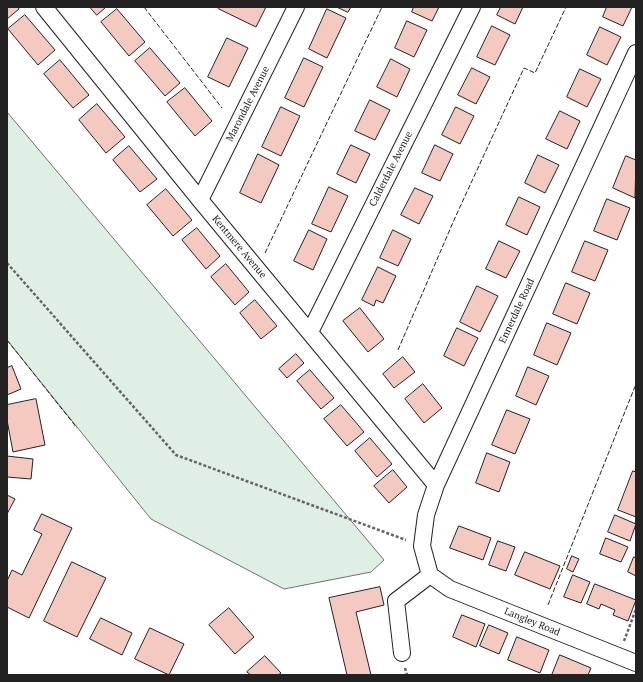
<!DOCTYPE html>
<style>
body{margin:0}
#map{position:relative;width:643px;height:682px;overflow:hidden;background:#fff;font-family:"PT Serif",serif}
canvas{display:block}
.frame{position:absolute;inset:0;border:8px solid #222;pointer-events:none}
</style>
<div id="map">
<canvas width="643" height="682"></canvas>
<div class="frame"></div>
</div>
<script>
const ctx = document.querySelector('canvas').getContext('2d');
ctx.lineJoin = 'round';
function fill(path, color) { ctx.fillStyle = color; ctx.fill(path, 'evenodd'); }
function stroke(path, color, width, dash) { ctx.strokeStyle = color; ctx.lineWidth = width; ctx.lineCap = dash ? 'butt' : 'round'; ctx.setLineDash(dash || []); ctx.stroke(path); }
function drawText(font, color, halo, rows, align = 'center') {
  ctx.font = font + ' "PT Serif",serif'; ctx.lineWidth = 3; ctx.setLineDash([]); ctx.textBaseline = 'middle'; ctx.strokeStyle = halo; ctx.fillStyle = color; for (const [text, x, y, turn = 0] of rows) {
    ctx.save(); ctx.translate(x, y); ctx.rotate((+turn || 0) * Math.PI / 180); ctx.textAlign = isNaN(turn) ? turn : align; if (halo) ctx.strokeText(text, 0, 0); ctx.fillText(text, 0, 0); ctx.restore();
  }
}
const green = new Path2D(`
 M7 112 384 560 371 572 284 589 151 519 7 340Z`);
fill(green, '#e0efe3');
stroke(green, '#6f6f6f', 1);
const building = new Path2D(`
 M7 7H18L19 9 7 19Z
 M90 7H106L97 15Z
 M220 7H266L256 27 219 9Z
 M337 7H351L348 12Z
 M414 7H439L432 21 412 12Z
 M501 7H523L515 24 497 15Z
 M607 7H632L623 26 603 17Z
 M117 9 145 42 129 56 101 22Z
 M327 9 346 18 327 58 309 49Z
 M25 15 55 50 38 65 8 29Z
 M407 21 427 30 414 57 395 48Z
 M492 26 510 35 495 65 477 57Z
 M600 27 621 37 607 65 587 55Z
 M227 38 248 48 229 87 208 77Z
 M150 48 180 83 165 96 135 61Z
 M304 58 323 67 304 107 285 98Z
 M391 59 410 69 397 97 377 87Z
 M60 60 89 95 73 108 44 74Z
 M472 68 490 77 476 104 458 95Z
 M580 69 601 79 587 107 567 97Z
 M185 88 212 121 195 136 167 102Z
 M370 100 390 110 375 140 355 131Z
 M97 104 125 137 106 153 79 120Z
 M281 107 300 116 281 156 262 147Z
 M456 107 474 116 460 144 442 135Z
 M560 111 580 121 567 149 546 139Z
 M351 145 370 154 356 183 337 174Z
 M435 145 453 154 440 181 422 173Z
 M129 146 157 179 140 192 113 160Z
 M258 154 279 165 261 203 240 193Z
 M538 155 559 165 545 193 525 183Z
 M626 156 636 160 635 198 613 188Z
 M329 187 348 196 331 232 312 224Z
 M415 188 433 196 419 224 401 215Z
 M166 189 192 220 173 236 147 205Z
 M519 197 540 207 527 235 506 225Z
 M607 199 630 208 617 240 594 231Z
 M197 228 220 256 206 269 182 240Z
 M309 230 327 239 313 270 294 261Z
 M393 230 411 239 398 266 380 258Z
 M499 241 520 251 506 278 486 269Z
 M585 241 608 250 595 281 572 272Z
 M226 264 249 292 235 305 211 277Z
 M378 267 396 276 383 303 376 300 374 306 362 300Z
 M566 283 590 293 577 324 553 314Z
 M477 286 498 296 480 332 460 322Z
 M255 300 277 326 261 339 240 313Z
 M360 308 384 339 368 352 343 321Z
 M547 323 571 333 557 365 534 355Z
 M457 328 478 338 464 366 444 356Z
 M296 354 304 363 287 378 279 369Z
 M403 357 415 372 394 388 383 374Z
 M12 366 21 389 7 395V368Z
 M528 367 549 376 536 405 516 396Z
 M310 370 334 398 321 409 297 381Z
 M423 384 442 408 424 423 405 399Z
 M36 399 45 445 13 452 7 420V405Z
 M341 405 364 432 347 446 324 419Z
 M507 410 530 419 515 454 492 445Z
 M370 438 392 464 377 477 355 451Z
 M487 453 510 462 499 492 476 483Z
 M7 456 33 459 31 479 7 477Z
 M393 470 407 487 389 503 374 486Z
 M633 471 636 472V517L618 510Z
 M7 495 15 499 7 514Z
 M42 514 72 528 29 618 7 607V581L12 570 22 575 42 534 34 530Z
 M615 515 636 524 630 541 608 532Z
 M459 526 491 538 483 560 450 548Z
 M606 538 628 547 621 562 600 554Z
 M498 541 515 547 506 571 489 565Z
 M525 552 560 566 550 589 515 575Z
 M572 556 579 559 573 572 567 569Z
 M634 557 636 558V576L628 572Z
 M72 562 106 578 77 637 44 621Z
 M573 575 590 582 581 603 564 597Z
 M595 584 636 600 628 621 613 615 615 610 601 604 599 609 587 604Z
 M380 587 384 605 356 612 371 675H347L329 598Z
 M229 608 254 637 235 654 209 625Z
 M462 615 485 624 476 647 453 637Z
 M101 618 132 633 122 655 90 639Z
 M489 625 508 633 499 654 480 646Z
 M150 628 184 644 169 675 135 659Z
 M517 637 549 650 540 673 508 660Z
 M560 655 591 668 588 675H552Z
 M265 656 281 673 278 675H251L247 672Z`);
fill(building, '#f3c9c0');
stroke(building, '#222', 1);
const street = new Path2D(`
 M44 7 200 200 436 485
 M200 200 296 7
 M310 332 472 7
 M430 575 422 546 426 515 436 485 636 53
 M430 575 450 589 636 663
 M402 653 396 601 430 575`);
stroke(street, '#222', 18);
stroke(new Path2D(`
 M7 263 176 455 406 540
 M624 641 636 609
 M405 668 407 675`), '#646464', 2.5, [3, 2]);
stroke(street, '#fff', 16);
stroke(new Path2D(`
 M144 7 222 108
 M265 253 382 7
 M7 340 77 428
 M398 350 454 220 524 68 535 73 566 7
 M548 605 636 384`), '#222', 1, [5, 2]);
drawText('10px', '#222', '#fff', [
 ["Marondale Avenue",248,104,-63],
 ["Calderdale Avenue",391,169,-63],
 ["Kentmere Avenue",239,247,50],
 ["Ennerdale Road",517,311,-65],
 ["Langley Road",532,622,22]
]);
</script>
